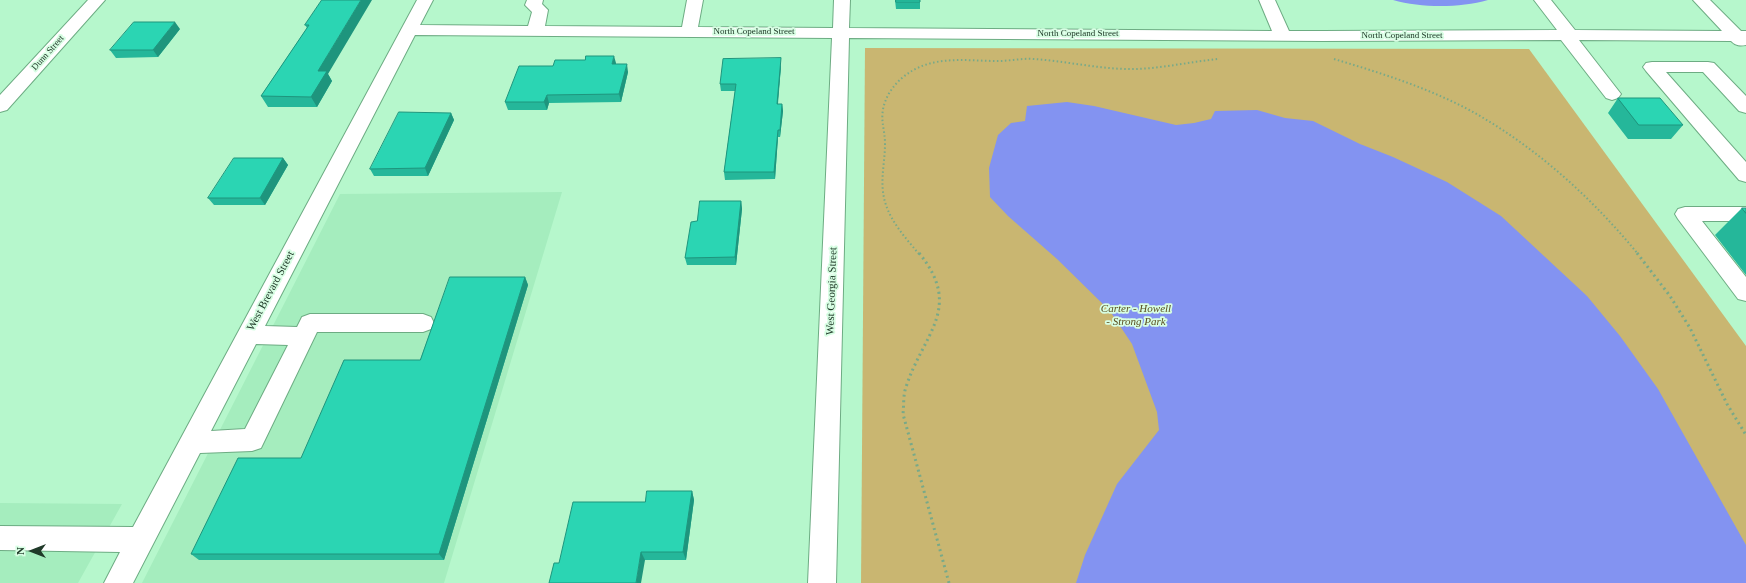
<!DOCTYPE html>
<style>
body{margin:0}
#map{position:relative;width:1746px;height:583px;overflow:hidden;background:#b6f7cc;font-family:"Times New Roman",serif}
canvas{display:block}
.north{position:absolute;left:12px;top:531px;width:40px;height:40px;-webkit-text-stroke:3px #d7fee3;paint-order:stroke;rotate:270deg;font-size:11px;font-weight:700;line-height:16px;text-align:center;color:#203a29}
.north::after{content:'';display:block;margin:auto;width:14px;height:18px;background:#203a29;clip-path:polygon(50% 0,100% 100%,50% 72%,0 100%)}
</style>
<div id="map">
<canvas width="1746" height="583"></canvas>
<div class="north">N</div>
</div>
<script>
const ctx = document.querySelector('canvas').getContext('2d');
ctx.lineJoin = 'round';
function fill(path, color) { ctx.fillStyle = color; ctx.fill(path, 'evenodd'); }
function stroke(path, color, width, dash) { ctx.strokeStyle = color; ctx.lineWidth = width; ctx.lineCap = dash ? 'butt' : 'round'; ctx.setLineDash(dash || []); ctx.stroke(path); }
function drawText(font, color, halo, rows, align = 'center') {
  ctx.font = font + ' "Times New Roman",serif'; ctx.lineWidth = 3.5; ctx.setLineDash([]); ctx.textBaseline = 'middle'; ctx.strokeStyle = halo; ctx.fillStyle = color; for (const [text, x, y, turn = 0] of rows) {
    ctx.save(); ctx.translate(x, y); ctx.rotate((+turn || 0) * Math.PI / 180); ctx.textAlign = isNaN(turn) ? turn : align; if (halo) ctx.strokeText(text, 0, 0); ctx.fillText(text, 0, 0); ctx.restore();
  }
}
fill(new Path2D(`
 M562 192 444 583H142L340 194Z
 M0 503 122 504 78 583H0Z`), '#a5edbe');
fill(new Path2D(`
 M865 48 1529 49 1746 346V583H861Z`), '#c9b671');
fill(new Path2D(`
 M1393 0H1488C1459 8 1422 8 1393 0Z
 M1067 102 1094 106 1176 125 1194 123 1211 119 1215 111 1257 110 1285 118 1313 121 1360 144 1393 157 1447 182 1501 216 1587 296 1620 336 1658 389 1746 545V583H1076L1085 555 1117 484 1159 430 1157 412 1132 344 1110 311 1057 259 1008 216 990 197 989 168 998 135 1011 123 1025 121 1027 106Z`), '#8393f1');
const minor = new Path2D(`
 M88 0H105L7 110 0 112V95Z
 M417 0H433L420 25 528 26 532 12 525 5 527 0H543L542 4 548 10 545 26 682 27 687 0H703L698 27 833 28 834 0H850L849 28 1272 31 1259 0H1275L1289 31H1322L1557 30 1534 0H1551L1575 30 1722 31 1693 0H1710L1741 31H1746V45C1740 46 1736 46 1731 41L1579 40 1621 94 1618 98 1612 100 1606 98 1561 40 1322 41 849 38 836 583H808L832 38 415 35 265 326 297 327 302 317 310 314H423L431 317 434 323 431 329 423 332H317L261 448 252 451 200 453 133 583H104L120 552 0 550V526L133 527ZM256 344 288 345 245 429 211 431Z
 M1652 62H1708L1714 63 1746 96V113L1739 111 1703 72H1666L1746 162V182L1739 180 1646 71 1643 67 1646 63Z
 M1685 207H1746V221H1702L1746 277V301L1738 299 1678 219 1675 214 1678 209Z`);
stroke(minor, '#6dac83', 2);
stroke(new Path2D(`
 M1334 59C1381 73 1429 88 1473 112 1537 148 1591 197 1638 254
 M919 254C904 236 886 217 883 192 881 176 885 160 885 144 885 128 879 119 885 102 888 93 895 84 902 78 930 54 965 61 998 61 1010 61 1022 58 1034 59 1064 61 1094 68 1125 69 1156 70 1187 62 1218 59`), '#78a988', 2, [1.5, 2.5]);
stroke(new Path2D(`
 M919 253C964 308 923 334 906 387 903 395 904 405 903 414L949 583
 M1637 253 1670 296 1690 328 1727 404 1746 435`), '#78a988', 3, [2, 3.5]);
fill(minor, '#fff');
fill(new Path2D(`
 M322 0 328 74 332 81 317 107H268L261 96 307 28 305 25Z
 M895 0H920V9H896Z
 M180 29 158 57 116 58 110 50Z
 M616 63V64L628 72 621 102 549 103 547 110H508L505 102 553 66Z
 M781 66 778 104H782L783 111 780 137H778L775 179 725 180 724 172 735 91H721L720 84Z
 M1618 98 1683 125 1671 139H1628L1608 113Z
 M451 113 454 120 428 176H374L370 169Z
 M283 158 288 165 265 205H214L208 198Z
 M741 201 742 209 736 265H687L685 258 697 221Z
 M1742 208H1746V275L1715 235Z
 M525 277 528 285 444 560H199L191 554 301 458 420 360Z
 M692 491 694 500 686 560H645L559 563Z`), '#25b79a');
fill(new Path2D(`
 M361 0H372L328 74 332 81 317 107 311 97 318 71Z
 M175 22 180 29 158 57 153 50Z
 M614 56 616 63 614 72 612 64Z
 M781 58V66L777 111V104Z
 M627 64 628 72 621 102 619 94Z
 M547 95 549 103 547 110 544 102Z
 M782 104 783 111 780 137V130Z
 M451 113 454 120 428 176 425 168Z
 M778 130V137L775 179 774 172Z
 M283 158 288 165 265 205 260 198Z
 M741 201 742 209 736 265 735 257Z
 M525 277 528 285 444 560 439 554Z
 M692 491 694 500 686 560 683 552Z
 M641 552 645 560 641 583H636Z`), '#1e957d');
const building = new Path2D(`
 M322 0H361L318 71H327L311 97 261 96 309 25H305Z
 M896 0H920V2H896Z
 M134 22H175L153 50H110Z
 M586 56H614L612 64H627L619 94 547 95 544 102H505L519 66H553L555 60H585Z
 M781 58 777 104H782L780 130H778L774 172H724L736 84H720L723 59Z
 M1618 98H1660L1683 125H1639Z
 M399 112 451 113 425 168 370 169Z
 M234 158H283L260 198H208Z
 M700 201H741L735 257 685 258 691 222 697 221Z
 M1742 208H1746V213Z
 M450 277H525L439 554H191L238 458H301L344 360H420Z
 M647 491H692L683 552H641L636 583H549L554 563H559L573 502H645Z`);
fill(building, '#2bd5b3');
stroke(building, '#1e957d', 1);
drawText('9px', '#203a29', '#d7fee3', [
 ["North Copeland Street",754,32],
 ["North Copeland Street",1078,34],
 ["North Copeland Street",1402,36],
 ["Dunn Street",48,53,-48]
]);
drawText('11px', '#203a29', '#d7fee3', [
 ["West Brevard Street",271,291,-62],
 ["West Georgia Street",832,291,-88]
]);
drawText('italic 11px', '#5b4e1f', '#d7fee3', [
 ["Carter - Howell",1136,309],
 ["- Strong Park",1136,322]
]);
</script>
